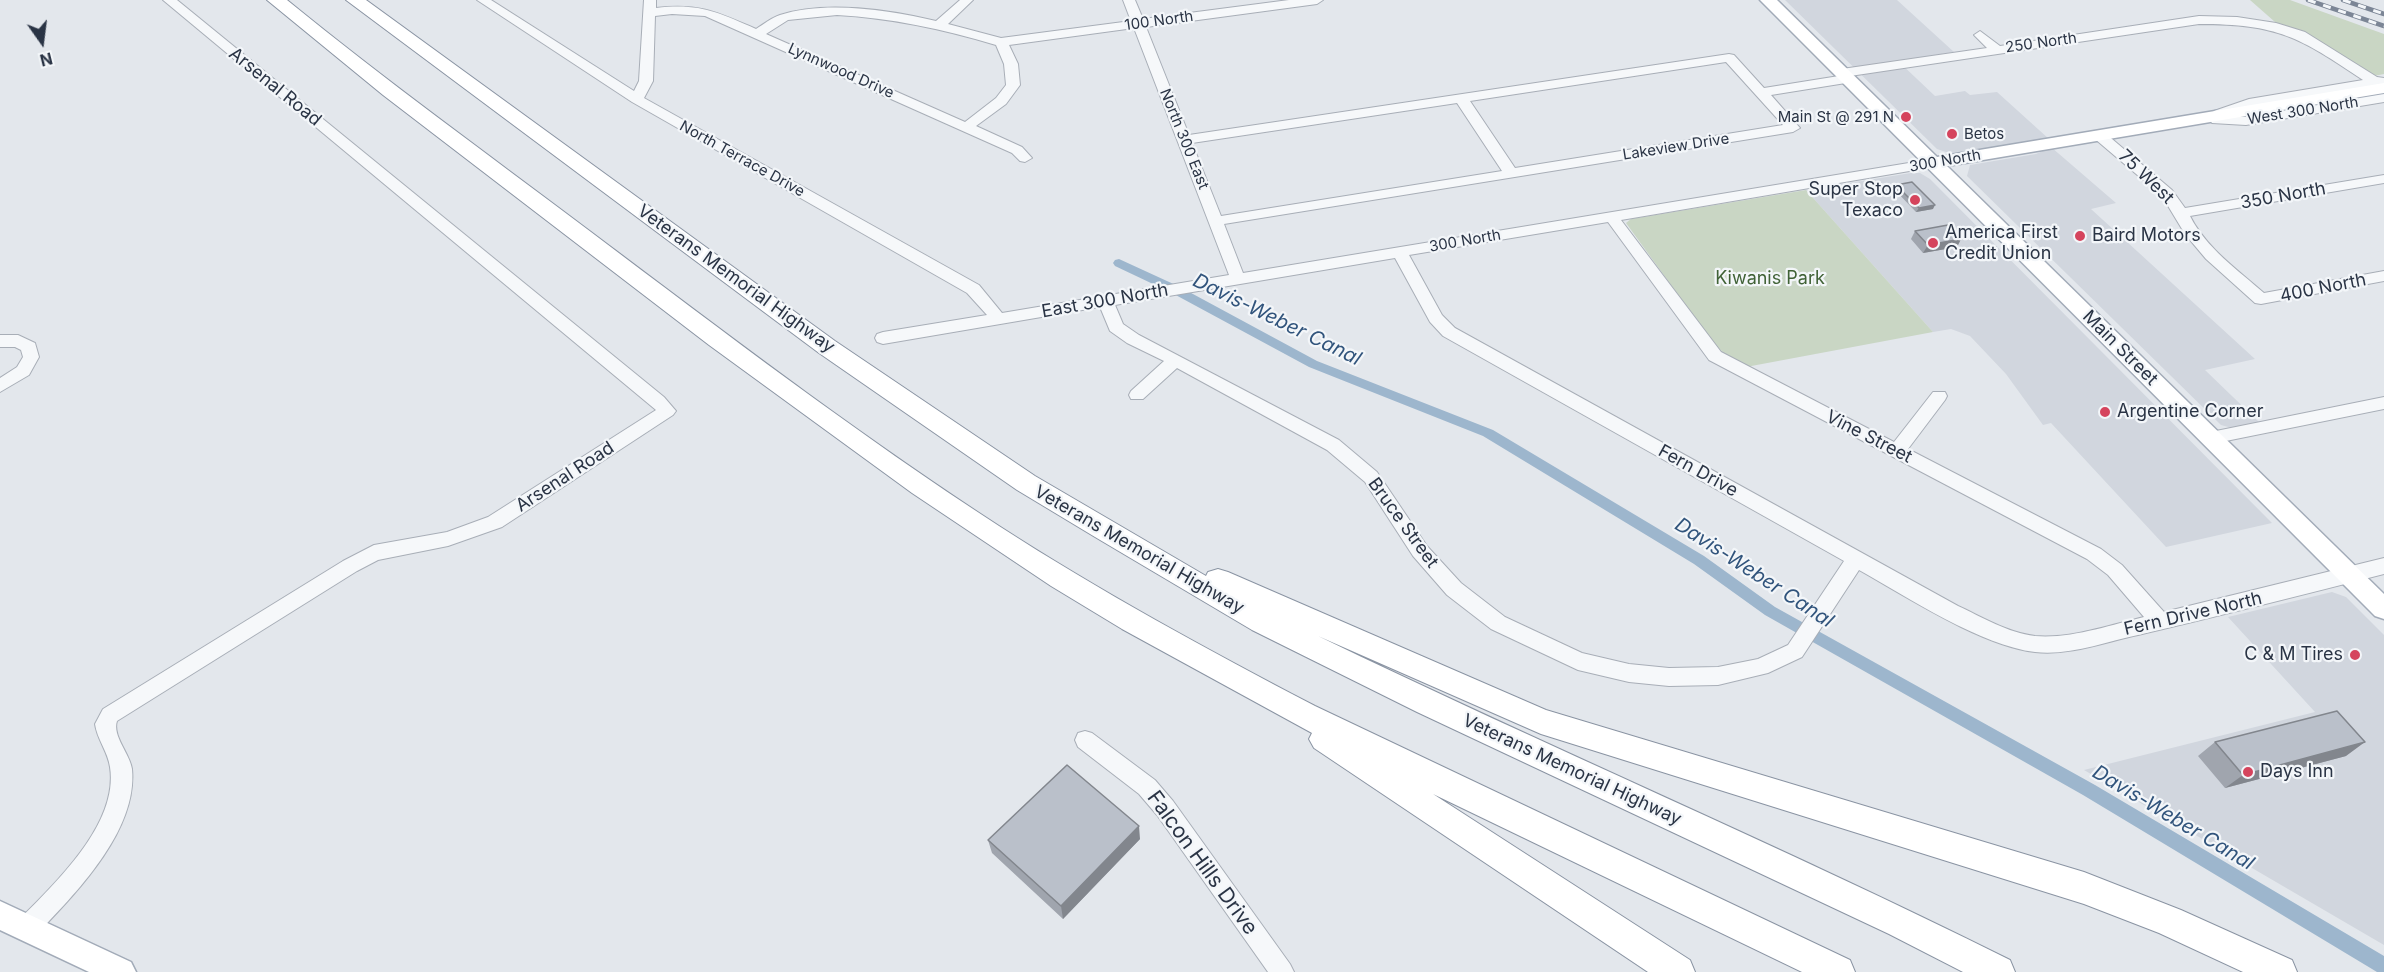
<!DOCTYPE html>
<style>
body{margin:0}
#map{position:relative;width:2384px;height:972px;overflow:hidden;background:#e3e7ec;font-family:Inter,sans-serif}
canvas{display:block}
.north{position:absolute;left:12px;top:12px;width:60px;height:60px;-webkit-text-stroke:4px #f3f6f9;paint-order:stroke;rotate:166deg;font-size:16px;font-weight:700;line-height:24px;text-align:center;color:#2a3445}
.north::after{content:'';display:block;margin:auto;width:21px;height:27px;background:#2a3445;clip-path:polygon(50% 0,100% 100%,50% 72%,0 100%)}
</style>
<div id="map">
<canvas width="2384" height="972"></canvas>
<div class="north">N</div>
</div>
<script>
const ctx = document.querySelector('canvas').getContext('2d');
ctx.lineJoin = 'round';
function fill(path, color) { ctx.fillStyle = color; ctx.fill(path, 'evenodd'); }
function stroke(path, color, width, dash) { ctx.strokeStyle = color; ctx.lineWidth = width; ctx.lineCap = dash ? 'butt' : 'round'; ctx.setLineDash(dash || []); ctx.stroke(path); }
function drawText(font, color, halo, rows, align = 'center') {
  ctx.font = font + ' Inter,sans-serif'; ctx.lineWidth = 4.5; ctx.setLineDash([]); ctx.textBaseline = 'middle'; ctx.strokeStyle = halo; ctx.fillStyle = color; for (const [text, x, y, turn = 0] of rows) {
    ctx.save(); ctx.translate(x, y); ctx.rotate((+turn || 0) * Math.PI / 180); ctx.textAlign = isNaN(turn) ? turn : align; if (halo) ctx.strokeText(text, 0, 0); ctx.fillText(text, 0, 0); ctx.restore();
  }
}
fill(new Path2D(`
 M1785 0H1897L1954 52 1898 61 1935 96 1965 91 1970 95 1997 92 2049 139 1949 153 1937 149Z
 M2051 147 2116 203 2091 209 2255 359 2205 370 2260 423 2232 428 2221 425 1967 176 1970 165 2036 154Z
 M1911 173H1920L1930 179 2272 523 2166 547 2051 423 2043 425 2006 374 1970 336 1951 329 1933 332 1806 190Z
 M2332 592 2346 597 2384 635V945L2084 770 2315 712 2228 617Z`), '#d1d6de');
fill(new Path2D(`
 M2250 0H2290L2384 34V74L2374 76 2306 34 2275 22Z
 M1806 190 1933 332 1746 367 1726 355 1713 343 1626 223 1631 219Z`), '#c9d6c4');
fill(new Path2D(`
 M1119 259 1180 287 1317 361 1493 430 1704 556 1775 607 2095 785 2384 956V972H2377L2083 795 1765 615 1694 564 1483 436 1309 367 1172 293 1115 266 1113 263 1115 260Z`), '#9db6cd');
const minor = new Path2D(`
 M163 0H177L664 397 676 411 673 415 502 527 448 546 378 560 357 571 117 721C112 736 130 754 132 769 138 831 75 894 35 936L27 939 19 936 15 928 19 920C55 883 119 824 110 767 108 752 97 739 95 724L103 709 343 561 374 545 447 532 488 517 656 410Z
 M477 0H491L634 91 639 81 644 0H656V8C700 3 717 12 756 29 764 24 771 18 780 15 825 0 891 10 936 21L960 0H973L948 24 1001 38 1131 21 1123 0H1135L1143 19 1289 0H1323L1317 4 1146 27 1189 135 1729 54 1734 55 1764 88 1839 76 1835 73 1842 69 1987 48 1974 35 1980 31 2000 46 2199 16 2237 17 2276 23 2305 32 2377 77 2384 78V84L2252 107 2226 116 2246 117 2384 94V102L2246 125 2212 123 2210 120 2214 117 2212 114 2214 111 2249 99 2363 80C2299 37 2278 24 2199 24L1850 76 1854 79 1852 82 1771 95 1800 128 1793 132 1224 224 1243 273 1933 159 1938 160 1940 163 1938 166 1933 167 1621 220 1721 352 1894 442 1933 392H1945L1947 396 1945 400 1908 449 2101 549 2122 565 2164 612 2384 558V574C2302 595 2219 616 2138 635 2105 642 2069 656 2035 652 1982 646 1907 597 1859 570L1802 657 1768 673 1718 685 1669 686 1629 682 1578 670 1491 629 1447 595 1413 556 1365 482 1327 450 1177 368 1143 399H1131L1129 395 1131 391 1164 361 1127 343 1110 331 1100 307 883 344 877 342 875 338 877 334 883 332 987 315 967 293 632 102ZM672 14 705 16 1012 153 1020 161 1025 162 1032 158 1022 147 976 126 1006 104 1020 85 1018 64 1009 45 1134 28 1229 275 1002 313 979 285 644 98 653 81 655 16ZM837 15C891 18 943 29 996 45L1004 64 1006 85 996 98 965 122 766 34 788 20ZM1726 62 1783 125 1515 168 1470 101ZM1457 103 1502 171 1221 216 1192 143ZM1608 222 1709 360 2087 559 2108 575 2144 617C2110 625 2071 639 2035 636 2008 633 1982 617 1958 606L1455 328 1442 315 1409 255ZM1395 258 1430 322 1443 336 1844 561 1788 645 1758 659 1718 667 1669 668 1629 664 1582 653 1505 617 1461 583 1427 546 1377 472 1339 440 1139 335 1123 324 1115 305Z
 M2100 132 2105 133 2172 190 2185 208 2384 175V183L2190 216C2206 248 2238 270 2264 293L2384 271V281L2261 304 2255 303 2206 259 2185 234 2162 196 2095 139 2093 136Z
 M0 335H18L35 343 39 357 29 375 0 392V378L17 367 23 357 21 350 15 347H0Z
 M2384 397V409L2211 444 2205 443 2202 438 2205 433 2211 432Z
 M1085 731 1092 733 1155 780 1173 801 1290 964 1294 972H1268L1157 815 1139 794 1078 747 1075 740 1078 733Z`);
const major = new Path2D(`
 M1760 0H1777L1937 157 2384 83V93L1947 166 2384 594V619L2375 616Z
 M0 901 131 962 136 972H89L0 930Z`);
const highway = new Path2D(`
 M267 0H287C386 81 489 155 591 232 725 333 859 435 999 526 1101 592 1208 650 1315 706L1850 960 1855 972H1802L1433 794 1690 960 1695 972H1648L1314 748 1309 739 1312 733 1122 629 1051 586 912 493 709 345 383 95Z
 M346 0H366L835 341 1035 476 1206 576 1208 572 1218 569 1228 572 1546 710 2084 872 2181 910 2292 960 2297 972H2243L2159 933 2084 904 1541 734 1318 636C1547 747 1782 846 2010 960L2015 972H1963L1889 934 1417 712 1252 630 1095 537 1017 490 819 353Z`);
stroke(minor, '#a8aeb7', 2);
stroke(major, '#a2abb8', 3);
stroke(highway, '#8a94a3', 2);
fill(minor, '#f6f8fa');
fill(major, '#fff');
fill(highway, '#fff');
const rail = new Path2D(`
 M2308 0 2384 26
 M2343 0 2384 14`);
stroke(rail, '#7c8696', 4.5);
stroke(rail, '#f3f6f9', 3, [8]);
fill(new Path2D(`
 M1896 185 1933 209 1916 212 1894 189Z
 M1915 231 1961 239 1957 247 1923 253 1911 239Z
 M2215 742 2346 756 2225 788 2198 756Z
 M1140 839 1063 919 992 853 988 840Z`), '#a0a5ae');
fill(new Path2D(`
 M1935 205 1933 209 1916 212 1919 208Z
 M1961 239 1957 247 1923 253 1928 245Z
 M2365 742 2346 756 2225 788 2243 775Z
 M1139 826 1140 839 1063 919 1061 906Z`), '#82868d');
const building = new Path2D(`
 M1912 182 1935 205 1919 208 1896 185Z
 M1948 225 1961 239 1928 245 1915 231Z
 M2337 711 2365 742 2243 775 2215 742Z
 M1067 765 1139 826 1061 906 988 840Z`);
fill(building, '#bac0ca');
stroke(building, '#82868d', 1.5);
for (const [x, y, r, color] of [
 [1906,117,6,"#d5445d"],
 [1952,134,6,"#d5445d"],
 [1915,200,6,"#d5445d"],
 [2080,236,6,"#d5445d"],
 [1933,243,6,"#d5445d"],
 [2105,412,6,"#d5445d"],
 [2355,655,6,"#d5445d"],
 [2248,772,6,"#d5445d"]
]) { const dot = new Path2D(); dot.arc(x, y, r, 0, 2 * Math.PI); ctx.fillStyle = color; ctx.fill(dot); stroke(dot, '#f3f6f9', 2); }
drawText('15px', '#2a3445', '#f3f6f9', [
 ["100 North",1159,21,-8],
 ["250 North",2041,43,-8],
 ["Lynnwood Drive",841,71,24],
 ["West 300 North",2303,111,-9],
 ["North 300 East",1184,139,68],
 ["Lakeview Drive",1676,147,-9],
 ["North Terrace Drive",742,159,29],
 ["300 North",1945,161,-10],
 ["300 North",1465,241,-10]
]);
drawText('15px', '#2a3445', '#f3f6f9', [
 ["Main St @ 291 N",1894,117],
 ["Betos",1964,134,"left"]
], 'right');
drawText('18px', '#2a3445', '#f3f6f9', [
 ["Arsenal Road",275,87,39],
 ["75 West",2146,177,44],
 ["350 North",2283,196,-10],
 ["Veterans Memorial Highway",736,279,36],
 ["400 North",2323,288,-11],
 ["East 300 North",1105,301,-10],
 ["Main Street",2120,348,45],
 ["Vine Street",1869,437,27],
 ["Fern Drive",1698,471,29],
 ["Arsenal Road",565,477,-33],
 ["Bruce Street",1403,523,54],
 ["Veterans Memorial Highway",1139,550,30],
 ["Fern Drive North",2193,614,-13],
 ["Veterans Memorial Highway",1572,770,25]
]);
drawText('18px', '#2a3445', '#f3f6f9', [
 ["Super Stop",1903,190,"right"],
 ["Texaco",1903,211,"right"],
 ["America First",1945,233],
 ["Credit Union",1945,254],
 ["Baird Motors",2092,236],
 ["Argentine Corner",2117,412],
 ["C & M Tires",2343,655,"right"],
 ["Days Inn",2260,772]
], 'left');
drawText('18px', '#406236', '#f3f6f9', [
 ["Kiwanis Park",1770,279]
]);
drawText('italic 20px', '#31547c', '#f3f6f9', [
 ["Davis-Weber Canal",1277,320,26],
 ["Davis-Weber Canal",1754,573,33],
 ["Davis-Weber Canal",2173,818,31]
]);
drawText('21px', '#2a3445', '#f3f6f9', [
 ["Falcon Hills Drive",1202,863,54]
]);
</script>
